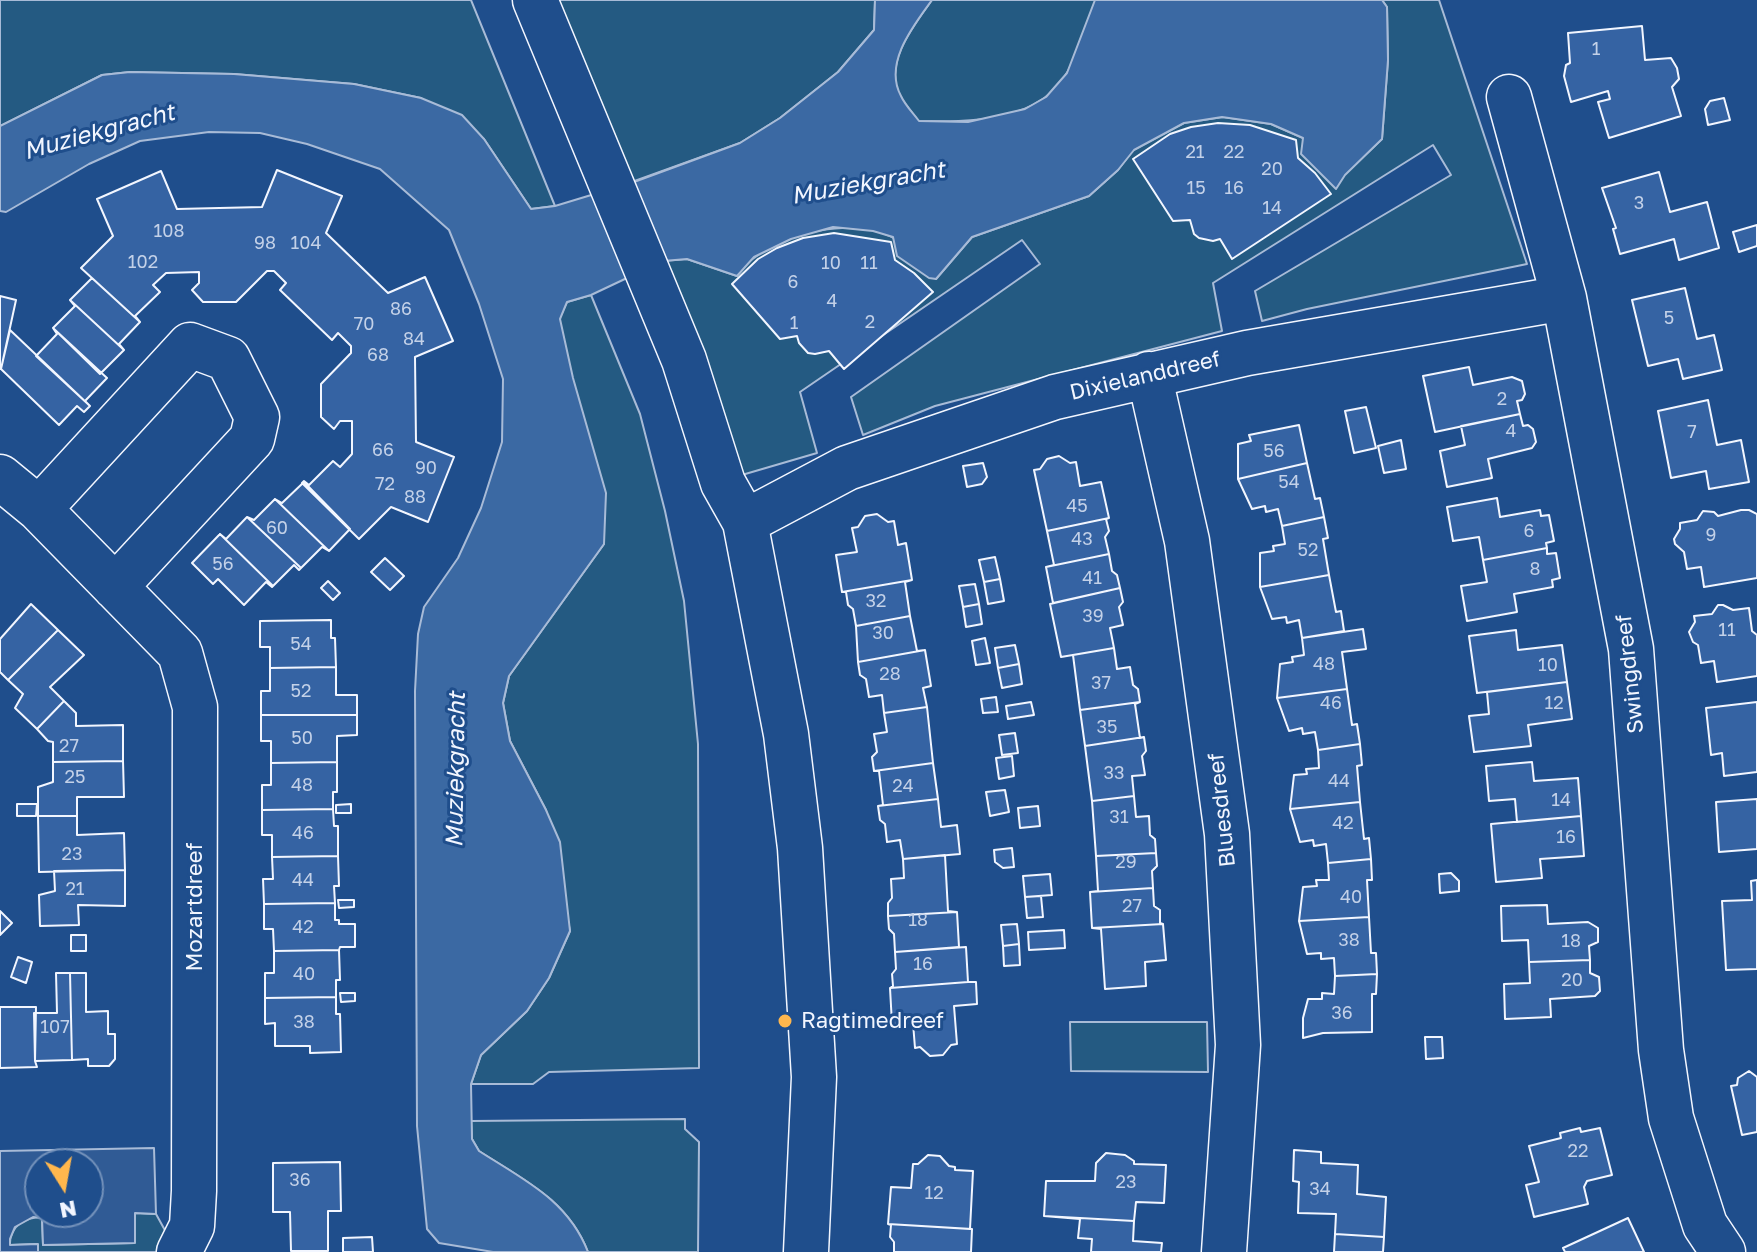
<!DOCTYPE html>
<style>
body{margin:0}
#map{position:relative;width:1757px;height:1252px;overflow:hidden;background:#1f4e8c;font-family:"Golos Text",sans-serif}
canvas{display:block}
.north{position:absolute;left:24px;top:1148px;width:80px;height:80px;box-sizing:border-box;background:#1f4e8c;border:2px solid #7391ba;border-radius:50%;rotate:169deg;font-size:22px;font-weight:700;line-height:32px;text-align:center;color:#f2f6ff}
.north::after{content:'';display:block;margin:auto;width:28px;height:36px;background:#ffb74d;clip-path:polygon(50% 0,100% 100%,50% 72%,0 100%)}
</style>
<div id="map">
<canvas width="1757" height="1252"></canvas>
<div class="north">N</div>
</div>
<script>
const ctx = document.querySelector('canvas').getContext('2d');
ctx.lineJoin = 'round';
function fill(path, color) { ctx.fillStyle = color; ctx.fill(path, 'evenodd'); }
function stroke(path, color, width, dash) { ctx.strokeStyle = color; ctx.lineWidth = width; ctx.lineCap = dash ? 'butt' : 'round'; ctx.setLineDash(dash || []); ctx.stroke(path); }
function drawText(font, color, halo, rows, align = 'center') {
  ctx.font = font + ' "Golos Text",sans-serif'; ctx.lineWidth = 6; ctx.setLineDash([]); ctx.textBaseline = 'middle'; ctx.strokeStyle = halo; ctx.fillStyle = color; for (const [text, x, y, turn = 0] of rows) {
    ctx.save(); ctx.translate(x, y); ctx.rotate((+turn || 0) * Math.PI / 180); ctx.textAlign = isNaN(turn) ? turn : align; if (halo) ctx.strokeText(text, 0, 0); ctx.fillText(text, 0, 0); ctx.restore();
  }
}
const green = new Path2D(`
 M0 0H471L555 206 531 209 484 139 421 98 354 84 234 74 130 72 102 75 0 126Z
 M552 0H875L874 30 838 72 780 118 740 143 629 183Z
 M932 0H1095V2C1086 25 1080 50 1068 71 1041 123 968 122 918 121 913 113 905 105 900 96 883 63 914 25 932 0Z
 M1382 0H1439L1527 264 1307 309 1262 321 1255 291 1451 175 1433 145 1213 283 1222 331 935 406 863 435 851 397 1040 264 1022 240 800 392 817 453 735 477 663 261 687 259 737 276C742 270 747 262 754 258 786 232 852 218 890 236 907 244 923 266 936 279L972 237 1089 196 1118 170 1133 150 1184 123 1223 117 1271 124 1303 138 1344 175 1382 139 1388 60 1387 7Z
 M591 295 640 414 665 511 684 601 698 744 699 1068 549 1072 533 1084H471L481 1055 527 1011 549 978 570 931 546 810 510 741 503 703 509 676 604 544 559 319 567 302Z
 M1070 1022H1207L1208 1072 1071 1071Z
 M685 1119V1129L699 1142 698 1252H588C568 1200 524 1180 479 1151L472 1139 471 1121Z
 M135 1213 156 1214 167 1234V1241L156 1252H38L37 1244 10 1245C9 1226 25 1217 42 1217L43 1245 134 1243Z`);
fill(green, '#245a82');
stroke(green, '#a8bbd7', 2);
const parking = new Path2D(`
 M154 1148 156 1214 135 1213V1243L43 1245 42 1218 33 1217 15 1227 10 1239V1245L38 1244V1252H0V1151ZM40 1164H88V1212H40Z`);
fill(parking, '#305b95');
stroke(parking, '#a8bbd7', 2);
const water = new Path2D(`
 M875 0H932C914 25 883 63 901 96 905 105 913 113 919 121L968 122 1025 109 1046 97 1067 73 1095 0H1382L1387 7 1388 60 1382 139 1345 175 1336 189 1301 154 1303 138 1271 124 1222 117 1184 123 1134 150 1118 170 1089 196 972 237 936 279 929 278 897 256 893 237 873 231 833 227 791 239 754 257 737 276 687 259 663 261 591 295 567 302 560 319 573 378 606 493 604 544 509 676 503 703 510 741 546 810 560 842 570 931 549 978 527 1011 481 1055 471 1084 472 1139 479 1151C524 1180 568 1200 588 1252H493L439 1243 427 1229 417 1126 415 691 418 634 424 607 458 558 481 508 502 442 503 379 479 304 449 230 380 169 307 144 260 133 209 132 140 141 89 164 6 212 0 211V126L102 75 130 72 234 74 354 84 421 98 462 115 484 139 531 209 555 206 634 182 740 143 780 118 838 72 874 30Z`);
fill(water, '#3b69a3');
stroke(water, '#a8bbd7', 2);
const building = new Path2D(`
 M1642 26 1645 60 1671 58 1677 68 1679 79 1672 87 1681 116 1609 138 1598 102 1610 99 1608 91 1571 102 1564 76 1566 65 1570 63 1568 33Z
 M1724 98 1730 120 1708 125 1705 109 1710 101Z
 M1218 123 1250 125 1296 140 1298 158 1315 173 1331 194 1232 259 1220 239 1213 241 1199 238 1194 234 1190 220 1173 221 1133 159 1170 134 1191 127Z
 M277 170 342 196 326 233 388 293 425 277 453 341 415 357 416 442 454 457 428 522 391 507 359 539 302 483 304 481 309 485 333 461 340 467 352 454V421H340L334 429 321 417V384L351 353V346L338 333 332 340 280 290 286 283 274 271H267L236 302H203L192 290 199 283V272L166 273 153 285 160 292 135 316 140 322 81 268 113 236 97 199 161 171 177 209 262 207Z
 M1659 172 1670 212 1707 202 1719 248 1679 260 1674 239 1620 254 1613 229 1616 228 1602 188Z
 M1757 225V246L1739 252 1733 232Z
 M834 233 891 242 895 260 914 273 933 292 844 369 829 351 815 354 808 353 799 343 797 336 780 339 732 284 758 259 777 248 803 238Z
 M92 278 140 322 119 344 124 350 70 300Z
 M1685 288 1697 339 1714 335 1722 370 1683 379 1678 359 1648 366 1632 300Z
 M0 296 16 300 1 369H0Z
 M70 300 124 350 100 374 53 328 75 306Z
 M53 328 107 378 85 401 90 406 36 356 57 334Z
 M10 330 90 406 84 412 77 406 59 425 1 369Z
 M1469 367 1473 385 1512 377 1522 381 1525 394 1522 400 1517 401 1520 414 1435 432 1423 376Z
 M1708 400 1717 445 1741 440 1749 482 1709 489 1706 471 1671 478 1658 411Z
 M1366 407 1376 448 1354 453 1345 411Z
 M1520 414 1523 426 1528 425 1533 429 1536 442 1532 448 1488 459 1492 478 1447 487 1440 451 1465 445 1461 426Z
 M1299 425 1307 463 1238 479V444L1251 441 1249 435Z
 M1401 440 1406 469 1384 473 1378 446Z
 M1059 456 1070 463 1076 462 1080 486 1101 482 1109 518 1047 531 1034 470 1040 469 1047 459Z
 M983 463 987 477 982 484 967 487 963 466Z
 M1307 463 1315 499 1320 498 1324 517 1282 526 1278 509 1266 512 1265 506 1252 509 1238 479Z
 M304 482 350 529 329 551 275 499 282 503Z
 M1497 498 1500 517 1540 510 1541 516 1549 515 1554 541 1546 543 1547 548 1483 560 1479 537 1453 541 1447 507Z
 M275 499 329 551 322 547 301 568 247 517 254 520Z
 M1741 510H1749L1757 514V578L1704 587 1701 567 1687 569 1684 552 1675 544 1674 539 1680 529V523L1697 520 1703 511 1714 512 1718 516Z
 M877 514 888 522 894 521 898 545 906 543 912 580 842 592 836 555 857 552 852 528 858 527 865 516Z
 M247 517 301 568 299 570 294 565 273 586 220 534 226 539Z
 M1324 517 1328 538 1323 539 1329 575 1260 587V553L1274 551 1273 546 1285 544 1282 526Z
 M1109 518 1106 519 1109 531 1105 537 1109 554 1046 567 1054 565 1047 531Z
 M220 534 273 586 272 587 266 582 244 605 218 579 213 584 192 563Z
 M1547 548V554L1556 553 1560 578 1552 580 1553 587 1514 594 1517 612 1467 621 1461 586 1487 582 1483 560Z
 M1109 554 1112 571 1117 575 1120 588 1053 603 1046 567Z
 M995 557 1000 579 984 582 979 560Z
 M385 558 404 576 390 590 371 572Z
 M1329 575 1336 612 1341 611 1344 631 1302 638 1299 620 1287 623 1286 617 1272 619 1260 587Z
 M1000 579 1004 601 988 604 984 582Z
 M912 580 905 582 910 616 856 626 853 609 848 605 846 592H842Z
 M328 581 340 593 333 600 321 588Z
 M975 584 979 604 963 607 959 586Z
 M1120 588 1123 602 1119 607 1123 625 1110 628 1114 648 1061 657 1050 604Z
 M31 604 58 630 8 680 0 672V639Z
 M979 604 982 624 966 627 963 607Z
 M1718 605H1723L1733 610 1749 608 1752 631 1757 635V676L1717 682 1714 661 1701 663 1698 645 1693 642 1689 632 1695 622 1694 616 1712 614Z
 M910 616 917 651 925 650 858 662 856 626Z
 M331 620V638H335L336 667 270 668V647H260V621Z
 M1363 629 1366 649 1342 652 1347 689 1277 698 1280 664 1293 662 1292 657 1304 655 1302 638Z
 M58 630 84 655 50 687 64 701 37 729 15 708 23 694 8 680Z
 M1516 630 1518 650 1562 645 1567 682 1477 693 1469 636Z
 M985 638 990 663 976 665 972 641Z
 M1015 645 1019 664 998 668 995 648Z
 M1114 648 1117 669 1130 667 1133 685 1138 689 1140 702 1080 710 1073 655Z
 M925 650 931 686 923 688 927 707 884 713 882 695 869 697 866 679 860 675 858 662Z
 M1019 664 1022 684 1002 688 998 668Z
 M336 667V695H357V715H261V691H270V668Z
 M1567 682 1572 719 1528 725 1531 746 1474 752 1469 716 1489 714 1487 692Z
 M1347 689 1352 725 1357 724 1360 744 1318 750 1315 732 1303 734 1302 728 1289 731 1277 698Z
 M996 697 998 712 983 713 981 699Z
 M64 701 76 713V726L123 725V761L53 762V742L48 741 37 729Z
 M1031 702 1034 715 1008 719 1006 706Z
 M1140 702 1135 704 1140 738 1144 737 1085 746 1080 710Z
 M1757 702V772L1724 776 1722 753 1711 755 1706 708Z
 M927 707 933 763 874 771 872 757 877 752 874 734 887 732 884 713Z
 M261 715H357V735L337 736V762L271 763V741H261Z
 M1015 733 1018 753 1002 755 999 735Z
 M1144 737 1146 751 1142 756 1145 775 1132 776 1134 796 1092 801 1085 746Z
 M1360 744 1362 765 1357 766 1360 802 1290 809 1294 775 1307 774 1306 769 1319 768 1318 750Z
 M1012 756 1014 776 999 779 996 758Z
 M123 761 124 797H77V816H38V787L53 782V762Z
 M337 762V792H333V809L262 810V785H271V763Z
 M1532 762 1534 781 1578 778 1581 816 1517 822 1515 799 1489 801 1486 766Z
 M933 763 938 799 878 806 883 805 879 771H874Z
 M1005 790 1009 812 990 816 986 792Z
 M1134 796 1136 817 1149 816 1150 835 1155 839 1156 853 1096 856 1092 801Z
 M938 799 941 827 957 825 960 854 903 859 900 840 887 842 885 824 880 820 878 806Z
 M1757 799V849L1719 852 1716 802Z
 M1360 802 1364 839 1369 838 1371 859 1328 863 1326 844 1314 846 1313 840 1300 842 1290 809Z
 M17 804H37L36 816H17Z
 M351 804V813H336V805Z
 M1038 806 1040 826 1020 828 1018 808Z
 M333 809 334 826H338V856L272 857V835H262V810Z
 M38 816H77V835L124 833 125 870 39 872Z
 M1581 816 1584 856 1540 859 1542 878 1496 882 1491 824Z
 M1012 848 1014 867 1003 868 995 862 994 850Z
 M1156 853 1157 866 1152 871 1153 888 1090 892 1098 891 1096 856Z
 M945 855 948 911 957 912 888 916V903L892 898 891 879 904 878 903 859Z
 M338 856 339 886H334L335 903 264 904 263 879H273L272 857Z
 M1371 859 1372 880H1367L1369 917 1299 921 1303 887 1317 886 1316 880H1329L1328 863Z
 M125 870V906L78 905 79 925 40 926 39 895 55 891 54 871Z
 M1451 873 1459 881V891L1440 893 1439 874Z
 M1050 874 1052 895 1025 897 1023 876Z
 M1757 880V969L1726 970 1722 901 1752 900 1751 881Z
 M1153 888 1154 906 1160 910V923L1163 924 1092 928 1090 892Z
 M1041 896 1043 917 1027 918 1025 897Z
 M338 900H354V907L339 908Z
 M335 903V920H339V924H355V947H340L339 950 274 951 273 929H264V904Z
 M1547 905 1548 924 1588 922 1598 928V942L1589 946 1590 960 1529 962 1528 940 1502 941 1501 906Z
 M0 911 12 923 0 935Z
 M957 912 959 947 895 952 894 934 889 929 888 916Z
 M1369 917 1371 953H1376L1377 974 1335 976 1334 958 1321 959V953L1307 954 1299 921Z
 M1017 924 1019 944 1003 946 1001 925Z
 M1163 924 1166 960 1145 962 1146 986 1105 989 1101 929 1092 928Z
 M1064 930 1065 948 1029 950 1028 932Z
 M71 935H86V951H71Z
 M1019 944 1020 965 1004 966 1003 946Z
 M966 947 968 982 890 988 893 986 892 974 896 969 895 952Z
 M339 950 340 980H336V997L265 998V973H274V951Z
 M18 957 32 962 26 983 11 977Z
 M1590 960V973L1599 977 1600 991 1595 996 1550 999 1551 1017 1505 1019 1504 984 1530 983 1529 962Z
 M56 973H70L72 1060 35 1061 34 1013H57Z
 M70 973H86V1012L108 1011V1034H115V1059L109 1066H88V1059L72 1060Z
 M1377 974 1376 994H1372V1032L1323 1033 1303 1038V1018L1308 999H1322V993L1334 994 1335 976Z
 M968 982H976L977 1004 954 1006 957 1044 951 1045 943 1055 930 1056 920 1047 915 1048 913 1023 892 1024 890 988Z
 M340 993H355V1001L341 1002Z
 M336 997V1014H340L341 1052 310 1053V1046H275V1023L265 1024V998Z
 M0 1007H36L35 1061 37 1067 0 1068Z
 M1425 1037H1442L1443 1058 1426 1059Z
 M1749 1071 1757 1077V1132L1742 1135 1731 1086 1737 1085 1738 1078Z
 M1580 1128 1581 1132 1600 1128 1612 1175 1587 1181 1584 1187 1588 1204 1534 1217 1526 1185 1539 1182 1529 1146 1561 1138 1560 1133Z
 M1294 1150 1321 1152V1163L1358 1165 1357 1194 1386 1197 1384 1237 1335 1234 1336 1214 1298 1213 1299 1182 1293 1181Z
 M1106 1153 1125 1155 1134 1161V1164L1166 1165 1164 1203 1136 1202 1134 1221 1044 1216 1046 1181H1095L1096 1163Z
 M928 1155 940 1156 949 1166 955 1167V1170L973 1171 970 1229 888 1224 891 1187 911 1188 913 1164H918Z
 M340 1162 341 1211H328V1251H291L290 1212H273V1163Z
 M1044 1216 1134 1221 1133 1241 1162 1243 1161 1252H1091L1092 1239 1078 1238 1080 1219Z
 M1628 1218 1644 1252H1565L1563 1248Z
 M888 1224 972 1229 971 1252H894V1242L890 1237 891 1225Z
 M1335 1234 1384 1237 1383 1252H1334Z
 M372 1237 373 1252H343V1238Z`);
fill(building, '#3563a3');
stroke(building, '#f2f6ff', 2);
const minor = new Path2D(`
 M535 0 684 360 723 483 745 522 786 734 800 848 814 1077 806 1252
 M1509 97 1564 298 1631 649 1661 1050 1671 1118 1705 1225 1723 1252
 M1149 374 1187 541 1227 834 1238 1045 1224 1252
 M0 477 39 509 180 653 195 707 194 1191 192 1226 179 1252
 M39 509 190 345 228 359 257 417 252 439 115 587
 M745 522 847 468 1055 397 1247 353 1564 298`);
stroke(minor, '#f2f6ff', 47);
stroke(minor, '#1f4e8c', 44);
for (const [x, y, r, color] of [
 [785,1021,8,"#ffb74d"]
]) { const dot = new Path2D(); dot.arc(x, y, r, 0, 2 * Math.PI); ctx.fillStyle = color; ctx.fill(dot); stroke(dot, '#1f4e8c', 3); }
drawText('18px', '#c3d1e8', null, [
 ["1",1596,49],
 ["21",1195,152],
 ["22",1234,152],
 ["20",1272,169],
 ["15",1196,188],
 ["16",1234,188],
 ["3",1639,203],
 ["14",1272,208],
 ["108",169,231],
 ["98",265,243],
 ["104",306,243],
 ["102",143,262],
 ["10",831,263],
 ["11",869,263],
 ["6",793,282],
 ["4",832,301],
 ["86",401,309],
 ["5",1669,318],
 ["2",870,322],
 ["1",794,323],
 ["70",364,324],
 ["84",414,339],
 ["68",378,355],
 ["2",1502,399],
 ["4",1511,431],
 ["7",1692,432],
 ["66",383,450],
 ["56",1274,451],
 ["90",426,468],
 ["54",1289,482],
 ["72",385,484],
 ["88",415,497],
 ["45",1077,506],
 ["60",277,528],
 ["6",1529,531],
 ["9",1711,535],
 ["43",1082,539],
 ["52",1308,550],
 ["56",223,564],
 ["8",1535,569],
 ["41",1092,578],
 ["32",876,601],
 ["39",1093,616],
 ["11",1727,630],
 ["30",883,633],
 ["54",301,644],
 ["48",1324,664],
 ["10",1548,665],
 ["28",890,674],
 ["37",1101,683],
 ["52",301,691],
 ["46",1331,703],
 ["12",1554,703],
 ["35",1107,727],
 ["50",302,738],
 ["27",69,746],
 ["33",1114,773],
 ["25",75,777],
 ["44",1339,781],
 ["48",302,785],
 ["24",903,786],
 ["14",1561,800],
 ["31",1119,817],
 ["42",1343,823],
 ["46",303,833],
 ["16",1566,837],
 ["23",72,854],
 ["29",1126,862],
 ["44",303,880],
 ["21",75,889],
 ["40",1351,897],
 ["27",1132,906],
 ["18",918,920],
 ["42",303,927],
 ["38",1349,940],
 ["18",1571,941],
 ["16",923,964],
 ["40",304,974],
 ["20",1572,980],
 ["36",1342,1013],
 ["38",304,1022],
 ["107",55,1027],
 ["22",1578,1151],
 ["36",300,1180],
 ["23",1126,1182],
 ["34",1320,1189],
 ["12",934,1193]
]);
drawText('22px', '#f2f6ff', '#1f4e8c', [
 ["Dixielanddreef",1145,376,-13],
 ["Swingdreef",1630,674,-96],
 ["Bluesdreef",1222,810,-96],
 ["Mozartdreef",195,907,-90]
]);
drawText('22px', '#f2f6ff', '#1f4e8c', [
 ["Ragtimedreef",801,1021]
], 'left');
drawText('italic 24px', '#f2f6ff', '#1f4e8c', [
 ["Muziekgracht",99,132,-15],
 ["Muziekgracht",868,183,-10],
 ["Muziekgracht",456,770,-89]
]);
</script>
